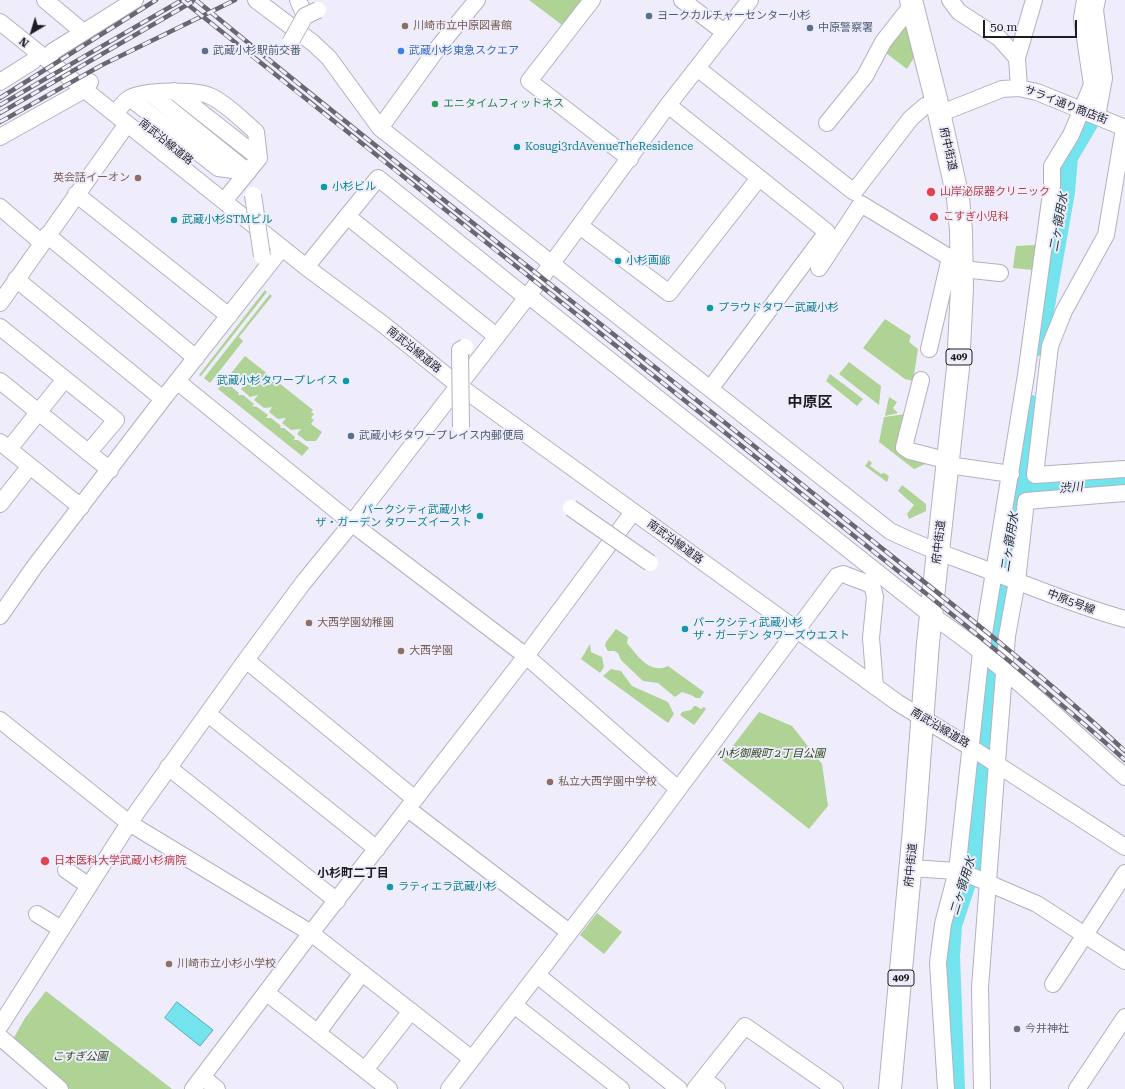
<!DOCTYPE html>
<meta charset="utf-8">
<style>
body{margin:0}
#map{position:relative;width:1125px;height:1089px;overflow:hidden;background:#efedfc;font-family:"Roboto Serif",serif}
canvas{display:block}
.north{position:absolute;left:12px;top:12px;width:40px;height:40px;-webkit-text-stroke:3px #efedfc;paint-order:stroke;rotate:218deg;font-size:11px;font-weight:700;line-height:16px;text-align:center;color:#1d1c21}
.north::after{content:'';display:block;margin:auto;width:14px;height:18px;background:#1d1c21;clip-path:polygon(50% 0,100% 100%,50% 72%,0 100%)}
.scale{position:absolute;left:983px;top:20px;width:94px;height:18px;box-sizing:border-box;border:2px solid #1d1c21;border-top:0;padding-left:5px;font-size:12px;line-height:14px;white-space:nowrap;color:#1d1c21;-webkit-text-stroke:3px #efedfc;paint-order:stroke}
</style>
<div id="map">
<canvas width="1125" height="1089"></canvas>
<div class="north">N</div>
<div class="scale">50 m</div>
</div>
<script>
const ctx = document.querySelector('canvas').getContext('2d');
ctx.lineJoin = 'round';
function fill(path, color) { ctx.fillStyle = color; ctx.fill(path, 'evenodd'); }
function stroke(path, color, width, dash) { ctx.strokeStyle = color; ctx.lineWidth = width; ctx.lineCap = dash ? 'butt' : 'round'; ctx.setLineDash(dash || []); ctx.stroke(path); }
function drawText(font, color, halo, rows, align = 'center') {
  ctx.font = font + ' "Roboto Serif","Noto Sans JP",serif'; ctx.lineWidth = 4; ctx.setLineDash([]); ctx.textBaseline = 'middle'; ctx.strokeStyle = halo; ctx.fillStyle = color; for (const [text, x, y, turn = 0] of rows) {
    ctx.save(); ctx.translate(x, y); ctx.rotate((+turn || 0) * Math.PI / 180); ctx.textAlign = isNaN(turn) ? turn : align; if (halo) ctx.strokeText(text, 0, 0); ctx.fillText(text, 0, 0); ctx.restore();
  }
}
fill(new Path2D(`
 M529 0H582L562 25Z
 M908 24 915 56 907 69 886 53C888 41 896 29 908 24Z
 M1036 245 1033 270 1013 268 1016 246Z
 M265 290 267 292 201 376 199 375Z
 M270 294 272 296 239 337 243 341 210 383 204 378Z
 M885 319 911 336 909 342 918 349 913 381 905 379 863 348Z
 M245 356 313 410 311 412 314 414 311 418 314 420 311 424 322 432 316 441H306L297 434 301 429 291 430 282 423 286 418 278 419 269 412 272 407 264 408 254 400 258 395 250 397 241 389 245 384 235 385 227 378Z
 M849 362 881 386 879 405 839 374Z
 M830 374 863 399 857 406 826 381Z
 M222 384H228L239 393 238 395H243L254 404 252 406 257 407 268 415 266 418H271L281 426 280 428H284L295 437 294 440H298L309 448 302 456 218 389Z
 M889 397 897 402 893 408 898 413 885 416Z
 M906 414 898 448 930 462 914 469 879 442 884 417Z
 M869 460 872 463 870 466 881 474 884 473 889 476 887 482 865 466Z
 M902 485 926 504V511L909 519 907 514 914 505 898 491Z
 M616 629 628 637 627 643C637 655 650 675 668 666L704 692 700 698H696L691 695 682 692 675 697 658 683 643 681 621 660 618 653 614 651H608L605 646 606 642Z
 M590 644 591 652 602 657 604 667 600 673 581 659Z
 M611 669 621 671 632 686 668 702 674 714 668 723 603 676Z
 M694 706H696L701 709 704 707 706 709 694 725 680 715 682 712 691 710Z
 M759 712 792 726 822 764 828 806 809 829 722 760Z
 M597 913 622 932 604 954 580 935Z
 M46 991 172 1089H70L12 1041 25 1018Z`), '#afd295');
const water = new Path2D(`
 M177 1002 213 1030 200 1046 165 1018Z`);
fill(water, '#73e4ee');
stroke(water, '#59a8b0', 1);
stroke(new Path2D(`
 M1037 345 1064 192 1067 157 1087 123 1093 111 1096 93
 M1017 493 1125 483
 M954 1089 949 956 951 925 973 859 975 813 991 660 1017 493 1028 405`), '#73e4ee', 22);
const minor = new Path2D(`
 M45 0 82 31
 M256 0 313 43 329 58 380 128 890 531C924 548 959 559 995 573 1038 589 1080 607 1125 619
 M298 0 305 16
 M592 0 529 81 630 159
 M682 0 724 32
 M950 0 959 12 999 38 1017 58
 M1097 0 1095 10 1104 78 1097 116
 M0 22 306 267 384 325 458 385 898 703 970 747 1125 847
 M52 52 135 0
 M697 68 854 192 911 118 925 106
 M0 82 33 61 38 53
 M1019 88 1017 58 1034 0
 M174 91 259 158
 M151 94 248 172
 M130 98 218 168 248 172
 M668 105 827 232 716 381
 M115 114C119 109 124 101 130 98 144 90 198 89 212 97 228 105 242 120 256 132L259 158 224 201
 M939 114 1002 89 1019 88 1037 92 1125 128
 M827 123 865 76 883 42 912 5
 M380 128 440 45 477 0
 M1124 128 1106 235 1064 311 1050 346 1035 475 1125 469
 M0 137 84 90 90 82
 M76 194 229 316
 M0 207 42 243
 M347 216 496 336
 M580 226 669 293 759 178
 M47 235 196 358
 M306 267 378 178 521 293 534 300 931 615C1001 662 1062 722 1125 777
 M819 268 861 204 952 259
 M962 269 1000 273
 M16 279 163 399
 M0 303 127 124
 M0 327 116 420 88 453
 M929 349 949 262 959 251
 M921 380 904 447 910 451 949 461
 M0 381 110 470
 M178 382 363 532 526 656 678 789
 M0 442 81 507
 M9 449 65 379
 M948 465 1011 474
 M0 504 30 466
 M872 585 875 597 871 638 875 687
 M0 616 35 566 163 399 282 248
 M246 660 415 799
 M208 714 377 849
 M0 720 129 823 311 933 472 1059
 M168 767 337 901
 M408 809 569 932
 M910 868 957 871 974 877 1037 904 1125 961
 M66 870 89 886
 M37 914 61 929
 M537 975 679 1089
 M1053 984 1125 873
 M267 993 389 1089
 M514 1005 621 1089
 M0 1026 129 823 246 660 303 583 352 523 528 296 668 105 750 0
 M318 1032 362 973
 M0 1037 60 1089
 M365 1070 411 1011
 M203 1077 217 1089
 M703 1079 717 1089
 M193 1089 311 933 526 656 633 512
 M449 1089 636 846 837 576 843 574 872 585
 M695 1089 745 1026 835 1089
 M946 1089 938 963 943 924 957 871 981 652 1026 375 1052 186V166L1071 135 1092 85 1082 18 1085 0
 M982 1089 980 988 998 749 1007 636 1017 581 1026 501 1125 493
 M1077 1089 1125 1017`);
const highway = new Path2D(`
 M890 1089 914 829 928 643 958 368 962 288 961 231 958 198 936 99 911 0`);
stroke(minor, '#b3b1bf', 18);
stroke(highway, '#b3b1bf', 24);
stroke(minor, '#fff', 16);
stroke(highway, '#fff', 22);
const rail = new Path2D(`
 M182 0C381 160 582 318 782 478 897 571 1015 662 1125 760
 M196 0C403 171 616 334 824 502 926 584 1030 663 1125 751
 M0 98 156 0
 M0 105 182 0
 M0 113 192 2
 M0 122 102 65 235 0`);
stroke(rail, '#696870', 4.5);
stroke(rail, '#efedfc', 3, [9]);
const minorBridge = new Path2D(`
 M290 43 305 16 318 10
 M253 195 262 256
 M461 427 460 350 465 347
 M571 508 650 563`);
stroke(minorBridge, '#b3b1bf', 18, []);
stroke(minorBridge, '#fff', 16);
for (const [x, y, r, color] of [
 [649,16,4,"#5c6f8a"],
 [405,26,4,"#8d6e63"],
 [810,28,4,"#5c6f8a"],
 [205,51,4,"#5c6f8a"],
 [401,51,4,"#3f7fe0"],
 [435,104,4,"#2e9e5b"],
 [517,147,4,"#0f9aa8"],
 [138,178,4,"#8d6e63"],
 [324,187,4,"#0f9aa8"],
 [931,192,5,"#e0444e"],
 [934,217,5,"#e0444e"],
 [174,220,4,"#0f9aa8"],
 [618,261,4,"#0f9aa8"],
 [710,308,4,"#0f9aa8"],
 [346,381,4,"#0f9aa8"],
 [351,436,4,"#5c6f8a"],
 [480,516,4,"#0f9aa8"],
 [309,623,4,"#8d6e63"],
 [685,629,4,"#0f9aa8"],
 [401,651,4,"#8d6e63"],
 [550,782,4,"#8d6e63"],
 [45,861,5,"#e0444e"],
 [390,887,4,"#0f9aa8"],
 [169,964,4,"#8d6e63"],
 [1017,1029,4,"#6b7280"]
]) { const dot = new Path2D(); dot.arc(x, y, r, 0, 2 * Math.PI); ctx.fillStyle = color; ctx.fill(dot); stroke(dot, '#efedfc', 1.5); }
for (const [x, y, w] of [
 [959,357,26],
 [901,978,26]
]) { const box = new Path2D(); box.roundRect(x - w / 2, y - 8, w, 16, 3); ctx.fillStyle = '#efedfc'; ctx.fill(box); stroke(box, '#1d1c21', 1); }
drawText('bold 10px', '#1d1c21', null, [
 ["409",959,357],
 ["409",901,978]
]);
drawText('11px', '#4e5e75', '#efedfc', [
 ["ヨークカルチャーセンター小杉",657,16],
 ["中原警察署",818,28],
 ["武蔵小杉駅前交番",213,51],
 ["武蔵小杉タワープレイス内郵便局",359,436]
], 'left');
drawText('11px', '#785e54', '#efedfc', [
 ["川崎市立中原図書館",413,26],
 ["英会話イーオン",130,178,"right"],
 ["大西学園幼稚園",317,623],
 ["大西学園",409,651],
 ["私立大西学園中学校",558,782],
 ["川崎市立小杉小学校",177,964]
], 'left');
drawText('11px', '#366cbe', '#efedfc', [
 ["武蔵小杉東急スクエア",409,51]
], 'left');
drawText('11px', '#27864d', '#efedfc', [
 ["エニタイムフィットネス",443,104]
], 'left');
drawText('11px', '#1d1c21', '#efedfc', [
 ["サライ通り商店街",1066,105,21],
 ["南武沿線道路",166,142,39],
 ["府中街道",948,149,77],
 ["南武沿線道路",414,350,39],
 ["南武沿線道路",675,542,36],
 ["府中街道",939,542,-83],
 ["中原5号線",1071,602,21],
 ["南武沿線道路",940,728,31],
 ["府中街道",911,865,-84]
]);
drawText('11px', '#0d838f', '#efedfc', [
 ["Kosugi3rdAvenueTheResidence",525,147],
 ["小杉ビル",332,187],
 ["武蔵小杉STMビル",182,220],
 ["小杉画廊",626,261],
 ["プラウドタワー武蔵小杉",718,308],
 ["武蔵小杉タワープレイス",338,381,"right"],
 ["パークシティ武蔵小杉",472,510,"right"],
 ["ザ・ガーデン タワーズイースト",472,523,"right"],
 ["パークシティ武蔵小杉",693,623],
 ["ザ・ガーデン タワーズウエスト",693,636],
 ["ラティエラ武蔵小杉",398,887]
], 'left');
drawText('11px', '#be3a42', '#efedfc', [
 ["山岸泌尿器クリニック",940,192],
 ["こすぎ小児科",943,217],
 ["日本医科大学武蔵小杉病院",54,861]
], 'left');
drawText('italic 11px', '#304919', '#efedfc', [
 ["小杉御殿町 2丁目公園",771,754],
 ["こすぎ公園",80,1057]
]);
drawText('11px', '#5b616d', '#efedfc', [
 ["今井神社",1025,1029]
], 'left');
drawText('italic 12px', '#192e2f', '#efedfc', [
 ["二ヶ領用水",1059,222,-80],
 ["渋川",1071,488,-5],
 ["二ヶ領用水",1010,542,-81],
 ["二ヶ領用水",963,886,-73]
]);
drawText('bold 12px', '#1d1c21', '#efedfc', [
 ["小杉町二丁目",353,873]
]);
drawText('bold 15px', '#1d1c21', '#efedfc', [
 ["中原区",810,403]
]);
</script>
